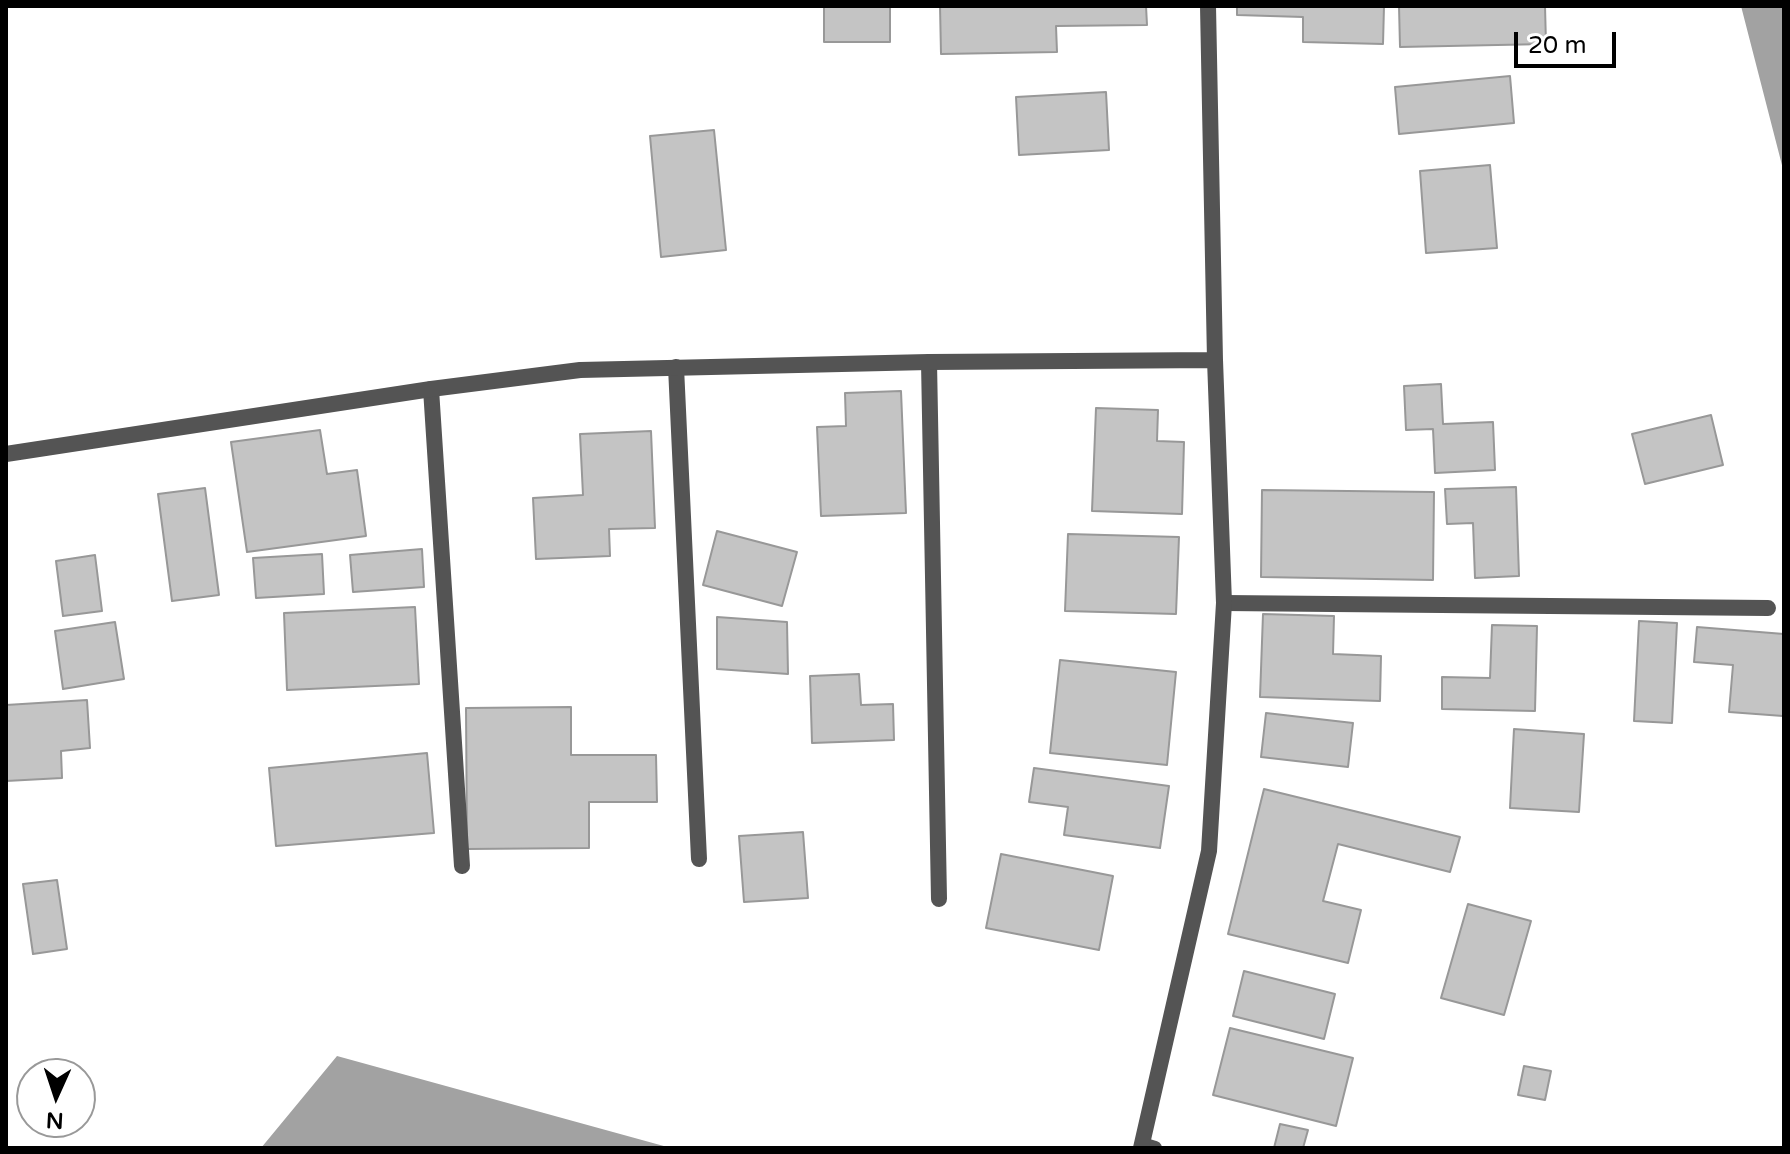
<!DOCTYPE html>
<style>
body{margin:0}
#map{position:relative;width:1790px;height:1154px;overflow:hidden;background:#fff;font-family:"Varela Round",sans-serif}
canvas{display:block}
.frame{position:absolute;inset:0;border:8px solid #000;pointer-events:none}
.north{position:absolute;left:16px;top:1058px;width:80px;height:80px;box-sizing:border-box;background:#fff;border:2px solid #999;border-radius:50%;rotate:183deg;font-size:22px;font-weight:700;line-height:32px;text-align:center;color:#000}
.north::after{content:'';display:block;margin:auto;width:28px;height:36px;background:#000;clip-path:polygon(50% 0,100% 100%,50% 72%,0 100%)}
.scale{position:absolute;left:1514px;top:32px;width:102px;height:36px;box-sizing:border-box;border:4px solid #000;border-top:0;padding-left:10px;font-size:24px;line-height:28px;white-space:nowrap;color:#000;-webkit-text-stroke:6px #fff;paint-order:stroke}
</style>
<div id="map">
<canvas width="1790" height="1154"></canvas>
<div class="frame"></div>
<div class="north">N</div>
<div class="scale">20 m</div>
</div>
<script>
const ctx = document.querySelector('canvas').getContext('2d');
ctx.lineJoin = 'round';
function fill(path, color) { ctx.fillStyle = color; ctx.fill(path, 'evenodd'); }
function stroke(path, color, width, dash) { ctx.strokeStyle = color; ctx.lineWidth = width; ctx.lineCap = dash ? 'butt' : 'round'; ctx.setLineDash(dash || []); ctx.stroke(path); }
fill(new Path2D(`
 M1741 6H1784V173Z
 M337 1056 671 1148H261Z`), '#a2a2a2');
const building = new Path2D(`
 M824 6H890V42H824Z
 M940 6H1146L1147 25 1056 26 1057 52 941 54Z
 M1237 6H1384L1383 44 1303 42V17L1237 15Z
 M1399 6H1545L1546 44 1400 47Z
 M1510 76 1514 123 1399 134 1395 87Z
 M1106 92 1109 150 1019 155 1016 97Z
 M714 130 726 250 661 257 650 136Z
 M1490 165 1497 248 1426 253 1420 171Z
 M1441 384 1443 424 1493 422 1495 470 1435 473 1433 429 1406 430 1404 386Z
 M901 391 906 513 821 516 817 427 846 426 845 393Z
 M1096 408 1158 410 1157 441 1184 442 1182 514 1092 511Z
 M1711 415 1723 465 1645 484 1632 434Z
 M320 430 327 474 357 470 366 536 247 552 231 442Z
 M651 431 655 528 609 529 610 556 536 559 533 498 583 495 580 434Z
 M1516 487 1519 576 1475 578 1473 523 1447 524 1445 489Z
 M205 488 219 595 172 601 158 494Z
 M1262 490 1434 492 1433 580 1261 577Z
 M717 531 797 552 782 606 703 585Z
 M1068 534 1179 537 1176 614 1065 611Z
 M422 549 424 587 353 592 350 555Z
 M322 554 324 594 256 598 253 558Z
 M95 555 102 611 63 616 56 561Z
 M415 607 419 684 287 690 284 613Z
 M1263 614 1334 616 1333 654 1381 656 1380 701 1260 697Z
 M717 617 787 622 788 674 717 669Z
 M1639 621 1677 623 1672 723 1634 721Z
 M115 622 124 679 63 689 55 631Z
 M1492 625 1537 626 1535 711 1442 709V677L1490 678Z
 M1697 627 1784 634 1783 716 1729 712 1733 665 1694 662Z
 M1060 660 1176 672 1167 765 1050 753Z
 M859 674 861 705 893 704 894 740 812 743 810 676Z
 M87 700 90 748 61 751 62 778 6 781V705Z
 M571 707V755H656L657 802H589V848L467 849 466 708Z
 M1266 713 1353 723 1348 767 1261 757Z
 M1514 729 1584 734 1579 812 1510 808Z
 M427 753 434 833 276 846 269 768Z
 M1034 768 1169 786 1160 848 1064 835 1068 807 1029 802Z
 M1264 789 1460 837 1450 872 1338 844 1323 901 1361 910 1348 963 1228 934Z
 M803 832 808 898 744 902 739 836Z
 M1001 854 1113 876 1099 950 986 928Z
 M57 880 67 949 33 954 23 884Z
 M1468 904 1531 921 1504 1015 1441 998Z
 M1244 971 1335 994 1324 1039 1233 1016Z
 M1230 1028 1353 1058 1336 1126 1213 1095Z
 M1524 1066 1551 1071 1545 1100 1518 1095Z
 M1280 1124 1308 1130 1303 1148H1274Z`);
fill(building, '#c4c4c4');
stroke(building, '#989898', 2);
stroke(new Path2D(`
 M1142 1144 1155 1148`), '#545454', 14);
stroke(new Path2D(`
 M929 362 939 899
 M676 367 699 859
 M431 389 462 866
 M1224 603 1768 608`), '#545454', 16);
stroke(new Path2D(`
 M6 454 431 389 580 370 929 362 1215 360
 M1141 1148 1209 851 1224 603 1215 360 1208 6`), '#545454', 16);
</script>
